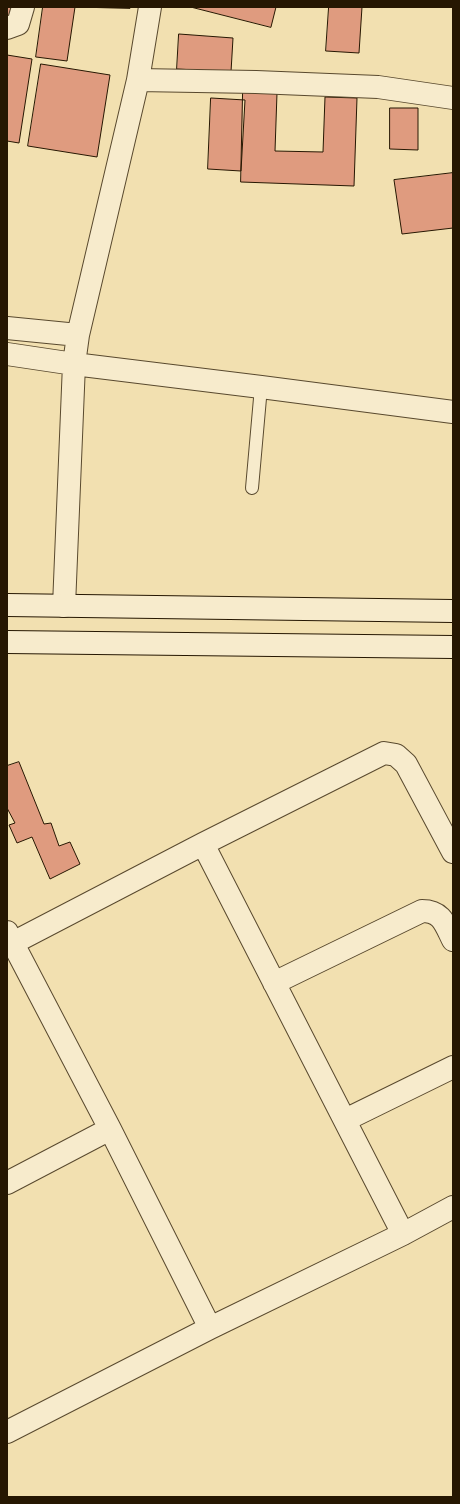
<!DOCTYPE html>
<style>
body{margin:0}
#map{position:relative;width:460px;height:1504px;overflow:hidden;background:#f2e0b0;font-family:Alegreya,serif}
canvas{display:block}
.frame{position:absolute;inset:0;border:8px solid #261702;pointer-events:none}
</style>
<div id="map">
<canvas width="460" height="1504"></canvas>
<div class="frame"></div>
</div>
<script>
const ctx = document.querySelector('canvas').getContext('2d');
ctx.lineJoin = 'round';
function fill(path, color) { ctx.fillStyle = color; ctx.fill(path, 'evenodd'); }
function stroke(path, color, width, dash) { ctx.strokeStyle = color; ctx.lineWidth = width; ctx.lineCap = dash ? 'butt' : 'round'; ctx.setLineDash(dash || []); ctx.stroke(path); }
const building = new Path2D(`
 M7 7H11L9 18H7Z
 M43 7H75L67 61 36 57Z
 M78 7H130V8Z
 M191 7H276L271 27Z
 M329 7H362L359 53 326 51Z
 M179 34 233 38 231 72 177 69Z
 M7 55 32 59 19 143 7 141Z
 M41 64 110 75 97 157 28 146Z
 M243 92 277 93 275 151 323 152 325 97 357 98 354 186 241 182Z
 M211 98 245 100 241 171 208 169Z
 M390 108H418V150L390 149Z
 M453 173V228L402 234 394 180Z
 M19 762 44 824 51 823 59 846 70 842 80 864 50 879 32 837 17 843 9 825 15 823 7 808V766Z`);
fill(building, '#df9b7f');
stroke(building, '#261702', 1);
const service = new Path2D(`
 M252 488 261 387`);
const minor = new Path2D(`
 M7 28 18 24 23 7
 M138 80 256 82 378 87 453 98
 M7 328 78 335
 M7 354 74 364 261 387 453 412
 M64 606 74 364 78 335 138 80 150 7
 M203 844 403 1234
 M7 932 110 1129 210 1328
 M7 946 203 844 384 753 396 755 406 764 453 852
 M274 983 422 911C442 911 445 924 453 940
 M345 1120 453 1067
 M7 1183 110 1129
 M7 1432 210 1328 403 1234 453 1207`);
const secondary = new Path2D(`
 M7 605 453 611
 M7 642 453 647`);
stroke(service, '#59492e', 14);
stroke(minor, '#59492e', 24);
stroke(secondary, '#261702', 24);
stroke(service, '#f7ebcc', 12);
stroke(minor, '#f7ebcc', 22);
stroke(secondary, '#f7ebcc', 22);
</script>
